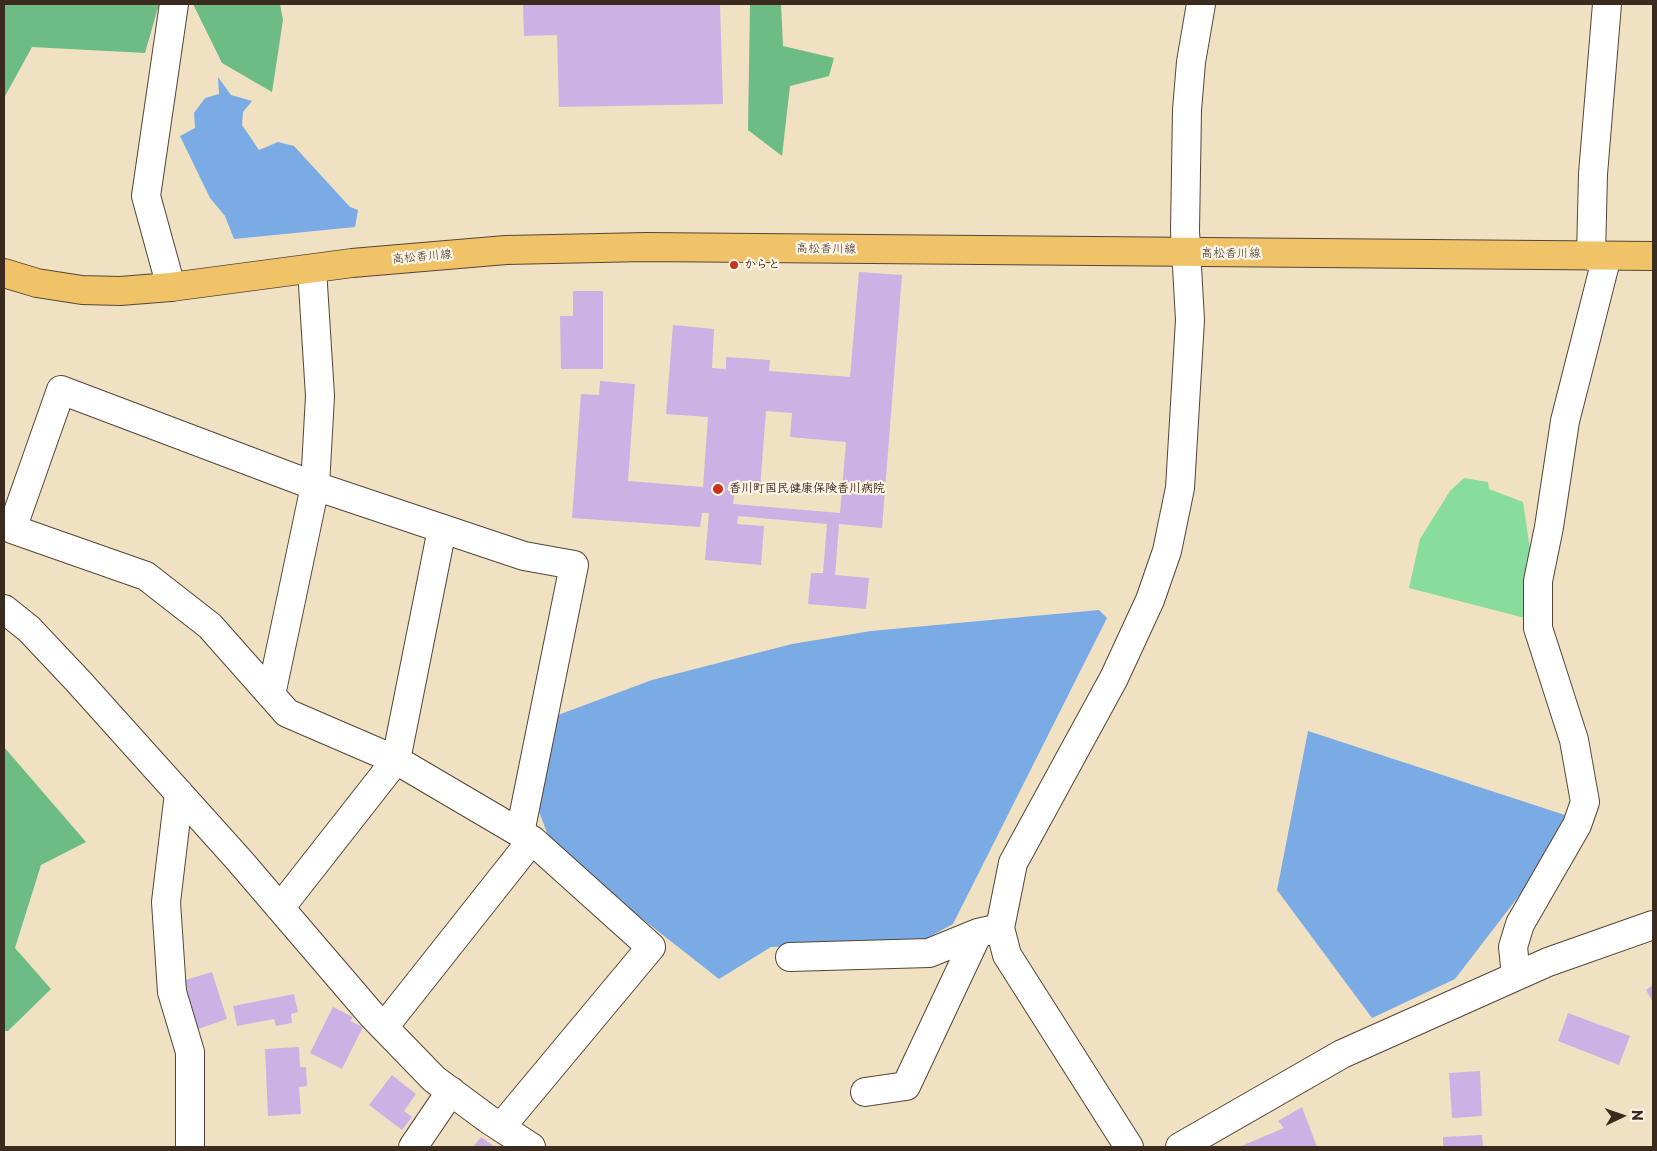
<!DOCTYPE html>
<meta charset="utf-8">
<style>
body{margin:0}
#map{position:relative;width:1657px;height:1151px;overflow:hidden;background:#f0e1c2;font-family:"Playpen Sans",sans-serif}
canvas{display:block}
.frame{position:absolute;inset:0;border:5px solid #3b2a1e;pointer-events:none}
.north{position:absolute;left:1597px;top:1091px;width:50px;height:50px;-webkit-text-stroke:4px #fcf5e5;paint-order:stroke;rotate:87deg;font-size:14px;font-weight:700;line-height:20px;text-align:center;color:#3b2a1e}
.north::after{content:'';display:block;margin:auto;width:18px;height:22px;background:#3b2a1e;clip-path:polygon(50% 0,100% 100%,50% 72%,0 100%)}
</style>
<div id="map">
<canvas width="1657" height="1151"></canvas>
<div class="frame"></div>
<div class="north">N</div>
</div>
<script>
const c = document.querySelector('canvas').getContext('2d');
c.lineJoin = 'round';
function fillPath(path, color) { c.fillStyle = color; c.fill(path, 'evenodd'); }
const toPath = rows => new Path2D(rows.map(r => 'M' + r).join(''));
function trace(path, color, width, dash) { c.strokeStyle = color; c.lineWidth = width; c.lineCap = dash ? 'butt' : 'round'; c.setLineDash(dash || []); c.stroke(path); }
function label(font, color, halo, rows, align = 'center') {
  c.font = font + ' "Playpen Sans","Klee One",sans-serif'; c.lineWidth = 4.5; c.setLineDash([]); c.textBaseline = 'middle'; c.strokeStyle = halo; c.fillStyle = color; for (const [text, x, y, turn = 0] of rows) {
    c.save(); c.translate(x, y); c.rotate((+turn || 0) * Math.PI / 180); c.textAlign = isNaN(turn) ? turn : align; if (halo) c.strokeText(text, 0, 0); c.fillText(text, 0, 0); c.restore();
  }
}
const green = toPath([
 [1464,478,1488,482,1489,489,1523,502,1531,556,1529,619,1409,588,1420,539,1450,491]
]);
const forest = toPath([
 [4,4,159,4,145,53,32,47,4,98],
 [193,4,280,4,283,20,272,92,222,63],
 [750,4,781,4,783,46,834,58,829,76,790,86,782,156,748,130],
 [4,747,86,842,41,865,15,948,51,989,8,1031,4,1031]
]);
const water = toPath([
 [218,77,231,95,252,101,243,112,242,125,259,150,278,142,294,146,350,207,358,210,355,227,234,239,225,216,210,198,180,136,195,128,194,113,205,98,219,94],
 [1099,610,1107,618,953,924,916,944,771,947,719,979,553,849,537,806,558,715,652,680,792,644,871,631],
 [1308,731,1571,817,1538,871,1455,979,1372,1018,1277,890]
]);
const building = toPath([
 [523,4,720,4,723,104,559,107,557,35,524,36],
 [859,272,902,275,882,528,839,524,835,575,869,578,866,609,808,604,811,573,823,573,827,524,738,516,737,524,764,526,761,565,705,560,709,513,702,513,700,527,572,518,581,394,599,395,600,381,635,384,628,481,703,487,708,417,666,414,673,325,714,329,712,368,726,369,726,357,770,360,769,371,850,377],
 [766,411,792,413,790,437,846,442,840,513,733,504,735,488,760,489],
 [573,291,603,291,603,369,561,369,560,316,573,316],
 [212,972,227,1019,198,1029,182,981],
 [1653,985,1653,1002,1646,990],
 [294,994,298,1012,291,1014,292,1023,276,1026,274,1019,237,1026,233,1006],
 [333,1007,353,1017,350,1021,363,1027,342,1069,310,1053],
 [1568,1013,1630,1036,1619,1065,1558,1041],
 [299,1047,300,1067,306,1067,307,1086,299,1087,301,1114,268,1116,265,1049],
 [1480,1071,1482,1116,1452,1118,1449,1073],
 [392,1075,416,1094,404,1111,412,1117,402,1130,369,1105],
 [1302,1107,1317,1147,1239,1147,1284,1128,1278,1121],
 [1482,1135,1483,1147,1443,1147,1443,1137],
 [481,1137,495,1147,473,1147]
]);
const minor = toPath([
 [1591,256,1593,174,1607,4],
 [171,287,146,196,174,4],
 [4,522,12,529,146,576,210,626,287,713,396,760,532,840,651,947,501,1127],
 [12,529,61,390,315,486,524,556,574,565,520,833],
 [4,609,29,629,79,682,239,860,371,1014,434,1079,488,1119,531,1147],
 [271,695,315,486,320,396,312,269],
 [179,793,166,902,172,992,190,1052,190,1147],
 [280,908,396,760,442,529],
 [790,957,929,953,978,933,1000,928],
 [1516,976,1513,947,1520,924,1577,825,1585,802,1574,740,1538,628,1538,581,1549,527,1565,421,1607,256],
 [384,1027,532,840],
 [865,1092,906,1086,978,933],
 [413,1147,451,1091],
 [1129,1147,1007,955,1000,928,1013,863,1114,678,1150,600,1167,551,1180,488,1190,320,1185,231,1187,110,1191,62,1201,4],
 [1180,1147,1342,1054,1548,962,1653,925]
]);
const major = toPath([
 [4,273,37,283,82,290,120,291,171,287,352,263,506,250,646,247,1653,256]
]);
const markers = [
 [734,265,5,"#c8321e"],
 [718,489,6,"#c8321e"]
];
const streetNames = [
 ["高松香川線",826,249,1],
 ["高松香川線",1231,254],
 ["高松香川線",422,257,-5]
];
const poiNames = [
 ["からと",744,265],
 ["香川町国民健康保険香川病院",729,489]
];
fillPath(green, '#87dc9e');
fillPath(forest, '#6dbc85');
fillPath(water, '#7aabe5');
fillPath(building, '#ccb1e4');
trace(minor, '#564537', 30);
trace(major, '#564537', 30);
trace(minor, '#fff', 28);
trace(major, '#f0c369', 28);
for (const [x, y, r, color] of markers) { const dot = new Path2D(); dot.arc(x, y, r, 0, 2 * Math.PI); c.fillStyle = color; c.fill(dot); trace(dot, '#fcf5e5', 2); }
label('12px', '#3b2a1e', '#fcf5e5', streetNames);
label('bold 12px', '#3b2a1e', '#fcf5e5', poiNames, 'left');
</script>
